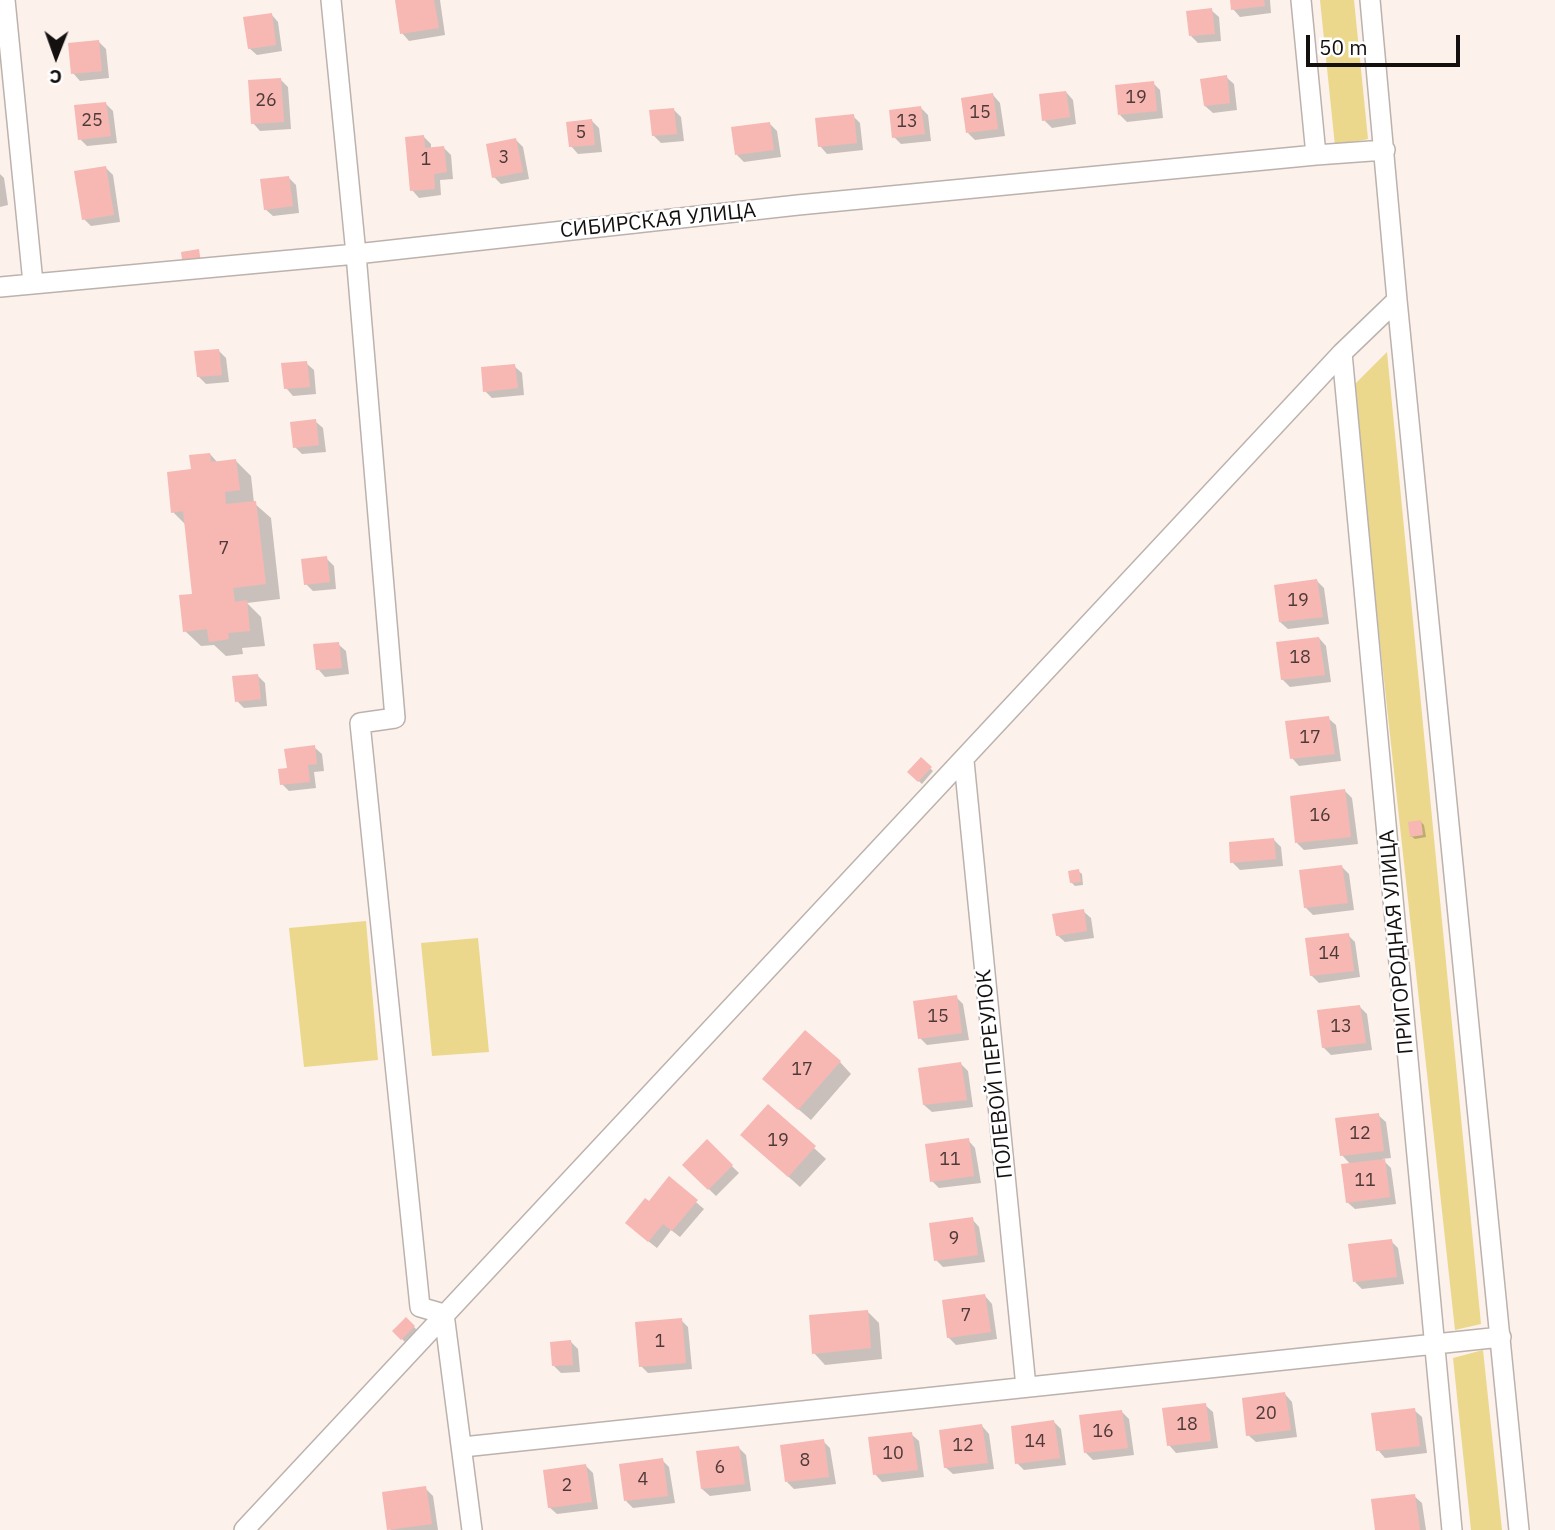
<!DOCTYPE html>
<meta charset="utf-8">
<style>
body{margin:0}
#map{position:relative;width:1555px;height:1530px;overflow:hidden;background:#fcf1eb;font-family:"IBM Plex Sans",sans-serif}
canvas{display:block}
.north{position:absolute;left:21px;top:21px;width:70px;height:70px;-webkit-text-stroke:5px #fff;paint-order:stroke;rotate:181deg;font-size:19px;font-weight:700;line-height:28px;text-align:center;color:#14100f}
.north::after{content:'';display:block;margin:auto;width:24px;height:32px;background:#14100f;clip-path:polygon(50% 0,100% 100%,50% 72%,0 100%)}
.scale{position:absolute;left:1306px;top:35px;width:154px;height:32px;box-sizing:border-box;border:4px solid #14100f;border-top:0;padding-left:9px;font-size:21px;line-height:24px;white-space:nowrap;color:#14100f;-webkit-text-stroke:5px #fff;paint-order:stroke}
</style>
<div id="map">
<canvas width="1555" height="1530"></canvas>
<div class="north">С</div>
<div class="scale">50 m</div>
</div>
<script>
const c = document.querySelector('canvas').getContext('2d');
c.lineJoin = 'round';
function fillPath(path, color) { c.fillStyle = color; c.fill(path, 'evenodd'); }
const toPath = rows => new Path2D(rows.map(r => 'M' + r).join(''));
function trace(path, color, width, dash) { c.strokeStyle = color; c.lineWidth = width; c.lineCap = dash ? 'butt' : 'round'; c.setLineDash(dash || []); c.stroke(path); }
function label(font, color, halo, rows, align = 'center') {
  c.font = font + ' "IBM Plex Sans",sans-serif'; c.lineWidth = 5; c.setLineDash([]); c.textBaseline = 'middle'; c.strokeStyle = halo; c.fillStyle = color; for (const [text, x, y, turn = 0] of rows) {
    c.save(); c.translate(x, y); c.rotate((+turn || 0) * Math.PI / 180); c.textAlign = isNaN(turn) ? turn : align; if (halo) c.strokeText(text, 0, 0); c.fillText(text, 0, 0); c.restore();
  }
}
const green = toPath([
 [1320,0,1354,0,1368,139,1335,146],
 [1387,352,1481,1324,1455,1330,1352,387],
 [366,921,378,1060,304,1067,289,928],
 [478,938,489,1052,432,1056,421,943],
 [1483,1350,1502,1530,1471,1530,1453,1358]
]);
const shadow = toPath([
 [397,0,440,0,445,35,409,41,402,33],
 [1232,0,1270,0,1271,13,1240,17,1233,9],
 [1211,10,1219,17,1221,41,1198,43,1191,36],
 [271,14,278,22,282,51,257,55,249,48],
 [99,42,106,49,109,78,80,81,73,73],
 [1226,77,1234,84,1237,110,1213,113,1205,106],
 [281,80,288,87,291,129,260,131,253,123],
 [1153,83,1160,90,1163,118,1127,122,1120,115],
 [1066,92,1073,100,1076,124,1052,128,1044,120],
 [993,95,1000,103,1005,136,975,140,968,133],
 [105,103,113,111,117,143,87,146,80,139],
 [921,108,928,115,931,141,901,144,894,137],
 [674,110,681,117,684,141,661,143,653,135],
 [853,116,860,123,863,150,827,154,820,146],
 [592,121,599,128,602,152,578,154,571,146],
 [770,124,777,131,781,157,744,162,737,155],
 [424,137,431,144,431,149,444,148,451,155,453,179,440,180,441,195,419,198,412,190],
 [516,140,523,147,529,179,501,184,494,177],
 [106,168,113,175,120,222,91,226,84,219],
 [0,174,4,178,8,205,0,207],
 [289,178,296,185,299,213,273,216,265,209],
 [219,351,226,358,229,382,206,384,198,376],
 [306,363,314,370,316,394,293,396,286,388],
 [514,366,522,373,524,395,492,398,485,391],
 [315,421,323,428,326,452,302,454,295,447],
 [210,454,218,463,236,461,251,476,254,503,271,518,280,599,247,603,261,617,265,646,242,648,243,654,226,656,214,645,201,646,185,631,194,595,186,525,173,512,193,471],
 [326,558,334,566,336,589,313,591,306,584],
 [1317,581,1324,588,1329,624,1288,629,1280,622],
 [1319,638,1326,646,1331,682,1290,687,1282,679],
 [338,644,346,651,349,674,325,677,318,669],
 [257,675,265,683,267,706,244,708,237,701],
 [1328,718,1336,725,1341,761,1299,766,1292,758],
 [314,747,322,754,324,771,314,772,316,788,289,791,282,784,288,770],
 [921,760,933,771,922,784,909,772],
 [1345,791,1352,798,1358,844,1304,850,1297,843],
 [1421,822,1424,825,1426,837,1415,839,1411,836],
 [1274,840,1281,847,1283,866,1240,870,1232,862],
 [1342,867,1349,874,1354,910,1313,915,1305,907],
 [1078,871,1082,874,1083,885,1075,886,1071,882],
 [1083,911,1091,918,1094,938,1065,942,1057,935],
 [1348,935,1355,942,1360,977,1319,983,1311,975],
 [956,997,963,1004,969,1040,927,1045,920,1038],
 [1360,1007,1367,1014,1372,1050,1331,1055,1323,1047],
 [840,1062,851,1074,811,1120,776,1090],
 [961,1064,968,1071,973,1107,932,1112,924,1105],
 [1378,1115,1386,1122,1391,1158,1382,1159,1391,1168,1396,1204,1355,1209,1347,1202,1351,1165,1342,1155],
 [968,1140,975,1148,981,1183,939,1188,932,1181],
 [707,1142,739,1173,716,1196,684,1165],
 [754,1146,814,1148,826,1159,800,1187],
 [669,1179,704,1209,680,1237,671,1230,657,1248,634,1230],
 [972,1219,979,1227,985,1262,943,1267,936,1260],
 [1391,1241,1398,1248,1404,1284,1362,1289,1355,1282],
 [985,1296,992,1304,997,1339,956,1345,948,1337],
 [867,1311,879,1323,882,1359,825,1365,814,1353],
 [406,1319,417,1330,405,1342,394,1331],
 [681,1320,688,1327,692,1369,648,1373,641,1366],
 [571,1342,578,1349,580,1372,561,1373,554,1366],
 [1285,1394,1292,1402,1297,1437,1256,1442,1248,1435],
 [1205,1405,1213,1412,1218,1448,1176,1453,1169,1445],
 [1414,1410,1422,1417,1427,1453,1385,1458,1378,1450],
 [1122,1412,1129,1419,1134,1455,1093,1460,1085,1452],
 [1054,1422,1061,1429,1066,1465,1024,1470,1017,1463],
 [982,1426,989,1434,994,1469,953,1474,945,1467],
 [911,1434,919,1441,924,1477,882,1482,875,1474],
 [823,1441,830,1448,836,1484,794,1489,787,1482],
 [739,1448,746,1455,751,1491,710,1496,702,1489],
 [662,1460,669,1467,675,1503,633,1508,626,1501],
 [586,1466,593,1473,598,1509,557,1514,549,1507],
 [425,1488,433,1496,438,1530,390,1530],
 [1414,1496,1422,1503,1426,1530,1377,1530]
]);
const building = toPath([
 [395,0,434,0,439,28,400,34],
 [1230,0,1264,0,1265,6,1231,10],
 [1212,8,1215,34,1189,36,1186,11],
 [272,13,276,45,248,49,243,17],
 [99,40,102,71,71,74,68,43],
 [1227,75,1230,103,1204,106,1200,79],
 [281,78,284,122,251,124,248,80],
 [1154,81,1157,111,1118,115,1115,85],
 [1066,91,1070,117,1042,121,1039,94],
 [993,93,998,129,966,133,961,98],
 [106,102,111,136,78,140,74,105],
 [921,106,925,134,892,138,889,110],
 [674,108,677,134,652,136,649,110],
 [854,114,857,143,818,147,815,118],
 [592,119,595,145,569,147,566,122],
 [770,122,774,150,735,155,731,127],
 [424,135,425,148,444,146,447,172,434,174,435,189,410,191,405,137],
 [516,138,523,172,492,178,486,144],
 [106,166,114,215,82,220,74,171],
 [289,176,293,206,264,210,260,179],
 [199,249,201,263,183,266,181,252],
 [219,349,222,375,197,377,194,351],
 [307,361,310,387,284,389,281,363],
 [515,364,518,388,483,392,481,367],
 [316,419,319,445,293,448,290,422],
 [210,453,211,462,236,459,240,490,225,492,226,504,256,501,266,584,233,588,235,602,247,600,250,631,228,633,229,639,209,642,207,629,183,632,179,595,192,594,183,511,171,513,167,472,191,469,189,455],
 [327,556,330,582,304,585,301,559],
 [1317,579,1323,617,1279,622,1274,585],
 [1319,637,1325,675,1281,680,1276,642],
 [339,642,342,668,316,670,313,644],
 [258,674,261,699,235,702,232,676],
 [1329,716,1335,754,1290,759,1285,721],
 [315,745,317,764,308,765,310,782,280,785,278,769,287,768,284,749],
 [921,757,932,767,918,782,907,772],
 [1345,789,1351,837,1295,843,1290,796],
 [1421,820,1423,835,1410,837,1408,822],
 [1274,838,1276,859,1230,863,1229,842],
 [1342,865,1348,903,1304,908,1299,870],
 [1079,869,1081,882,1070,883,1068,871],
 [1084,909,1087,931,1056,936,1052,914],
 [1349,933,1354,971,1310,976,1305,938],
 [957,995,962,1033,918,1039,913,1001],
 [1360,1005,1366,1043,1322,1048,1317,1010],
 [805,1030,841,1061,798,1110,762,1079],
 [961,1062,967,1100,923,1105,918,1068],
 [768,1104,816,1146,788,1177,740,1135],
 [1379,1113,1384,1151,1340,1156,1335,1118],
 [969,1138,974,1176,930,1182,925,1144],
 [707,1139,733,1165,708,1190,682,1165],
 [1385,1159,1390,1197,1346,1203,1341,1164],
 [669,1176,698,1200,672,1231,663,1224,648,1242,625,1223,645,1198,649,1201],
 [973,1217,978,1255,934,1261,929,1223],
 [1392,1239,1397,1277,1353,1282,1348,1244],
 [985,1294,991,1332,947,1338,942,1300],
 [868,1310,871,1348,812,1354,809,1315],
 [406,1317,415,1326,401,1340,392,1331],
 [682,1318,686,1363,639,1367,635,1322],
 [571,1340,573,1365,552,1366,550,1342],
 [1285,1392,1291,1430,1246,1436,1242,1398],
 [1206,1403,1211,1441,1167,1446,1162,1408],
 [1415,1408,1420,1446,1376,1451,1371,1413],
 [1122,1410,1128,1448,1084,1453,1079,1415],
 [1054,1420,1060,1458,1015,1464,1011,1426],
 [982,1424,988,1463,944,1468,939,1430],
 [912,1432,918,1470,873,1475,868,1437],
 [824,1439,829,1477,785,1482,780,1445],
 [739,1446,745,1484,701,1489,696,1451],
 [663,1458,668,1496,624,1501,619,1464],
 [586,1464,592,1502,548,1508,543,1470],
 [426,1486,432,1524,387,1530,382,1492],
 [1415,1494,1420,1530,1375,1530,1371,1499]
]);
const street = toPath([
 [5,0,33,283],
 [331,0,356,254,395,718,360,723,420,1307,444,1314,472,1530],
 [1301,0,1316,155],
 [1370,0,1397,300,1519,1530],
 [0,287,356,254,798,205,1316,155,1385,150],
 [1342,353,1452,1530],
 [964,761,1026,1387],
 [463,1447,1501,1337],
 [244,1530,1342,353,1397,300]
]);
const numberNames = [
 ["19",1136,98],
 ["26",266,101],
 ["15",980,113],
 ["25",92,121],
 ["13",907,122],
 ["5",581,133],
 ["3",504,158],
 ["1",426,160],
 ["7",224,549],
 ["19",1298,601],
 ["18",1300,658],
 ["17",1310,738],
 ["16",1320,816],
 ["14",1329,954],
 ["15",938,1017],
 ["13",1341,1027],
 ["17",802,1070],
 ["12",1360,1134],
 ["19",778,1141],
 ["11",950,1160],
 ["11",1365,1181],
 ["9",954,1239],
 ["7",966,1316],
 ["1",660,1342],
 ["20",1266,1414],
 ["18",1187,1425],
 ["16",1103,1432],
 ["14",1035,1442],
 ["12",963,1446],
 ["10",893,1454],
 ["8",805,1461],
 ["6",720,1468],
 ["4",643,1480],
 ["2",567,1486]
];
const streetNames = [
 ["СИБИРСКАЯ УЛИЦА",658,221,-6],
 ["ПРИГОРОДНАЯ УЛИЦА",1397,942,-95],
 ["ПОЛЕВОЙ ПЕРЕУЛОК",995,1074,-96]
];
fillPath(green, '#ebd88c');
fillPath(shadow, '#0003');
fillPath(building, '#f7b7b3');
trace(street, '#bcb2ad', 22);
trace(street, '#fff', 19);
label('18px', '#4d3a38', null, numberNames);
label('21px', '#14100f', '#fff', streetNames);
</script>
